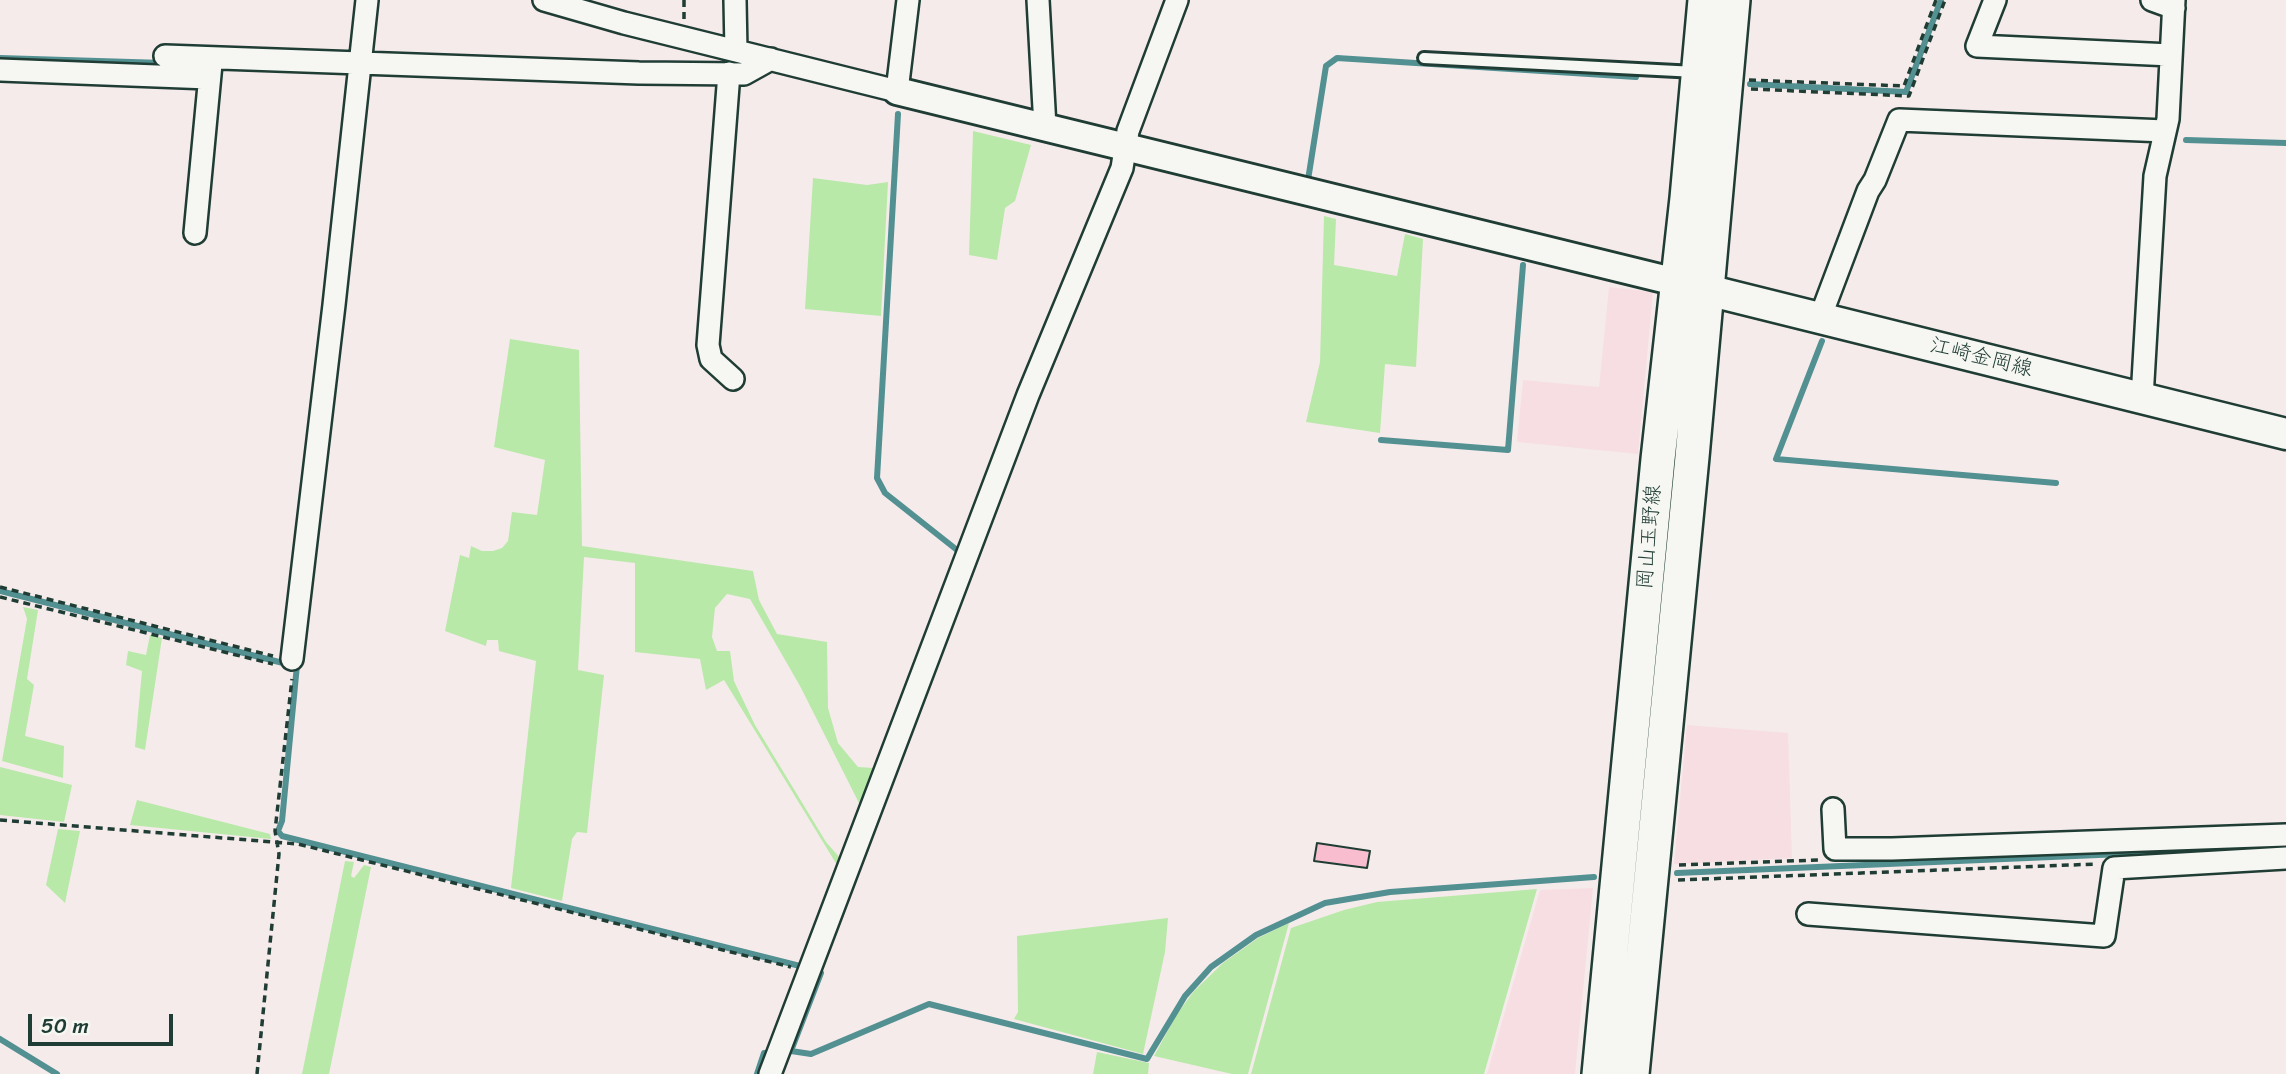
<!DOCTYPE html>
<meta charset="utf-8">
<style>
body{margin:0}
#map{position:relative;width:2286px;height:1074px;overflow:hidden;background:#f6ebeb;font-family:Sriracha,sans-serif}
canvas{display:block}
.scale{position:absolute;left:28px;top:1014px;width:145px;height:32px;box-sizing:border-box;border:4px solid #1f3d34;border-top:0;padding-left:9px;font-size:21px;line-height:24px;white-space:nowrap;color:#1f3d34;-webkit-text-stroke:5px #f6f6f2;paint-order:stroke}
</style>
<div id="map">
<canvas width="2286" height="1074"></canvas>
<div class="scale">50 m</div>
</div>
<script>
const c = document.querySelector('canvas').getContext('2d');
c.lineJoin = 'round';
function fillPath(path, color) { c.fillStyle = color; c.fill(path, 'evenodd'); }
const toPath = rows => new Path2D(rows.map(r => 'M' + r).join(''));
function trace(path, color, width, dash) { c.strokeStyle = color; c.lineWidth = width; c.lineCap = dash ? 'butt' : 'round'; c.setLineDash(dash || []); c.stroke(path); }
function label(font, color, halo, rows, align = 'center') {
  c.font = font + ' Sriracha,"Klee One",sans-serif'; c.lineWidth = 6; c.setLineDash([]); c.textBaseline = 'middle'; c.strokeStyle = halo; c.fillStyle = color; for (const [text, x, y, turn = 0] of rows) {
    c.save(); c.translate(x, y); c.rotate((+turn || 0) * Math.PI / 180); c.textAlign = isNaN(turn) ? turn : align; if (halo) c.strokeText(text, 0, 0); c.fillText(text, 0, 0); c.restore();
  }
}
const built = toPath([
 [1609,287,1653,292,1638,454,1517,442,1523,380,1599,387],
 [1687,725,1788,733,1792,858,1674,864],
 [1593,888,1575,1074,1487,1074,1540,890]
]);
const green = toPath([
 [973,131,1031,145,1015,201,1005,208,997,260,969,255],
 [813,178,867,185,888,182,881,316,805,309],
 [1324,216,1336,219,1334,265,1397,276,1405,234,1423,239,1416,367,1385,364,1380,433,1306,422,1320,362],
 [510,339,579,350,582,546,753,571,759,600,777,634,827,642,828,708,838,743,858,767,874,768,860,805,800,686,750,599,727,594,715,608,712,637,717,651,730,651,734,681,755,725,826,842,840,858,837,865,724,680,706,690,700,659,635,652,635,563,584,557,578,670,604,675,587,833,577,832,572,839,562,901,511,888,536,661,499,651,498,640,487,640,486,646,445,631,460,555,469,558,471,546,482,551,493,551,502,548,508,541,512,512,537,515,545,460,494,447],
 [23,607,38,610,27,679,34,685,25,736,64,746,63,778,2,761,27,619],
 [150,635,162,638,145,750,135,747,142,671,126,665,128,651,146,655],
 [0,767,72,785,64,822,0,815],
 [137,800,270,834,271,839,130,825],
 [58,829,80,831,65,903,46,885],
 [345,861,354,862,351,876,354,878,364,865,371,867,329,1074,302,1074],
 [1537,889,1484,1074,1251,1074,1291,928,1344,910,1377,902],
 [1168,918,1165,952,1143,1054,1014,1019,1018,1012,1017,936],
 [1289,923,1248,1074,1232,1074,1154,1056,1177,1014,1194,991,1223,963,1258,938],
 [1097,1052,1149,1063,1148,1074,1093,1074]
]);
const stream = toPath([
 [0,58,164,63],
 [1750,84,1906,92,1941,0],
 [898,114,877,478,885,493,957,550],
 [2186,140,2286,143],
 [1308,180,1326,66,1337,58,1636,77],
 [1822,341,1776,459,2056,483],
 [1381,440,1508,450,1523,265],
 [0,591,283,663],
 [294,665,297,665,282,821,278,831,282,836,800,966],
 [1677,873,2286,847],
 [0,1039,57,1074],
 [791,1051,821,973,818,972],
 [757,1074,764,1053,791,1051,811,1054,929,1004,1147,1059,1185,996,1211,967,1256,935,1325,903,1390,892,1594,877]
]);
const building = toPath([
 [1317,843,1370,851,1367,868,1314,861,1317,843]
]);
const path = toPath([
 [684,0,684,19],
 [1749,80,1904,86,1936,0],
 [1751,89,1909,96,1945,0],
 [0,587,273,656],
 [0,597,273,664],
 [0,820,298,844,791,967],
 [1679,865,1818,860],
 [1678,880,2097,864],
 [257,1074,279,854,275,831,292,679]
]);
const service = toPath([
 [1424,58,1696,72]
]);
const minor = toPath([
 [544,0,624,23,897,91,908,0],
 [735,0,736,51],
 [1038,0,1045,127],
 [1995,0,1977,46,2171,55],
 [2152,0,2174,8],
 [165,56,639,73,744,74,771,59],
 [0,70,209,78],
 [729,73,708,345,711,359,733,379],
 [195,233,211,64],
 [1820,318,1868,191,1875,180,1899,120,2165,131],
 [2142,398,2155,176,2168,119,2174,0],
 [292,659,334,305,367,0],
 [1833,809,1835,849,1892,849,2286,835],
 [1808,914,2104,936,2114,868,2286,858],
 [770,1074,1028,395,1122,168,1128,131,1177,0]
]);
const tertiary = toPath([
 [897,91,1676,282]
]);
const secondary = toPath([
 [1683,284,2286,434]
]);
const primary = toPath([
 [1599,1074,1658,459,1687,198,1705,0],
 [1632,1074,1692,457,1733,0]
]);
const streetNames = [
 ["江崎金岡線",1981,358,14],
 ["岡山玉野線",1650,537,-85]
];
fillPath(built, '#f7dee3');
fillPath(green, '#b8e9a9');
trace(stream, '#539092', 6);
fillPath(building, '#f8becf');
trace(building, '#1f3d34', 2);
trace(service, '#1f3d34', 16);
trace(minor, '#1f3d34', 26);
trace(tertiary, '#1f3d34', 32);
trace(secondary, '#1f3d34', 35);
trace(primary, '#1f3d34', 38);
trace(path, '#1f3d34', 3.5, [7, 5]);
trace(service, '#f6f6f2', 10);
trace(minor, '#f6f6f2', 21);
trace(tertiary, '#f6f6f2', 26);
trace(secondary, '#f6f6f2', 30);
trace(primary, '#f6f6f2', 33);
label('21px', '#1f3d34', '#f6f6f2', streetNames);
</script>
